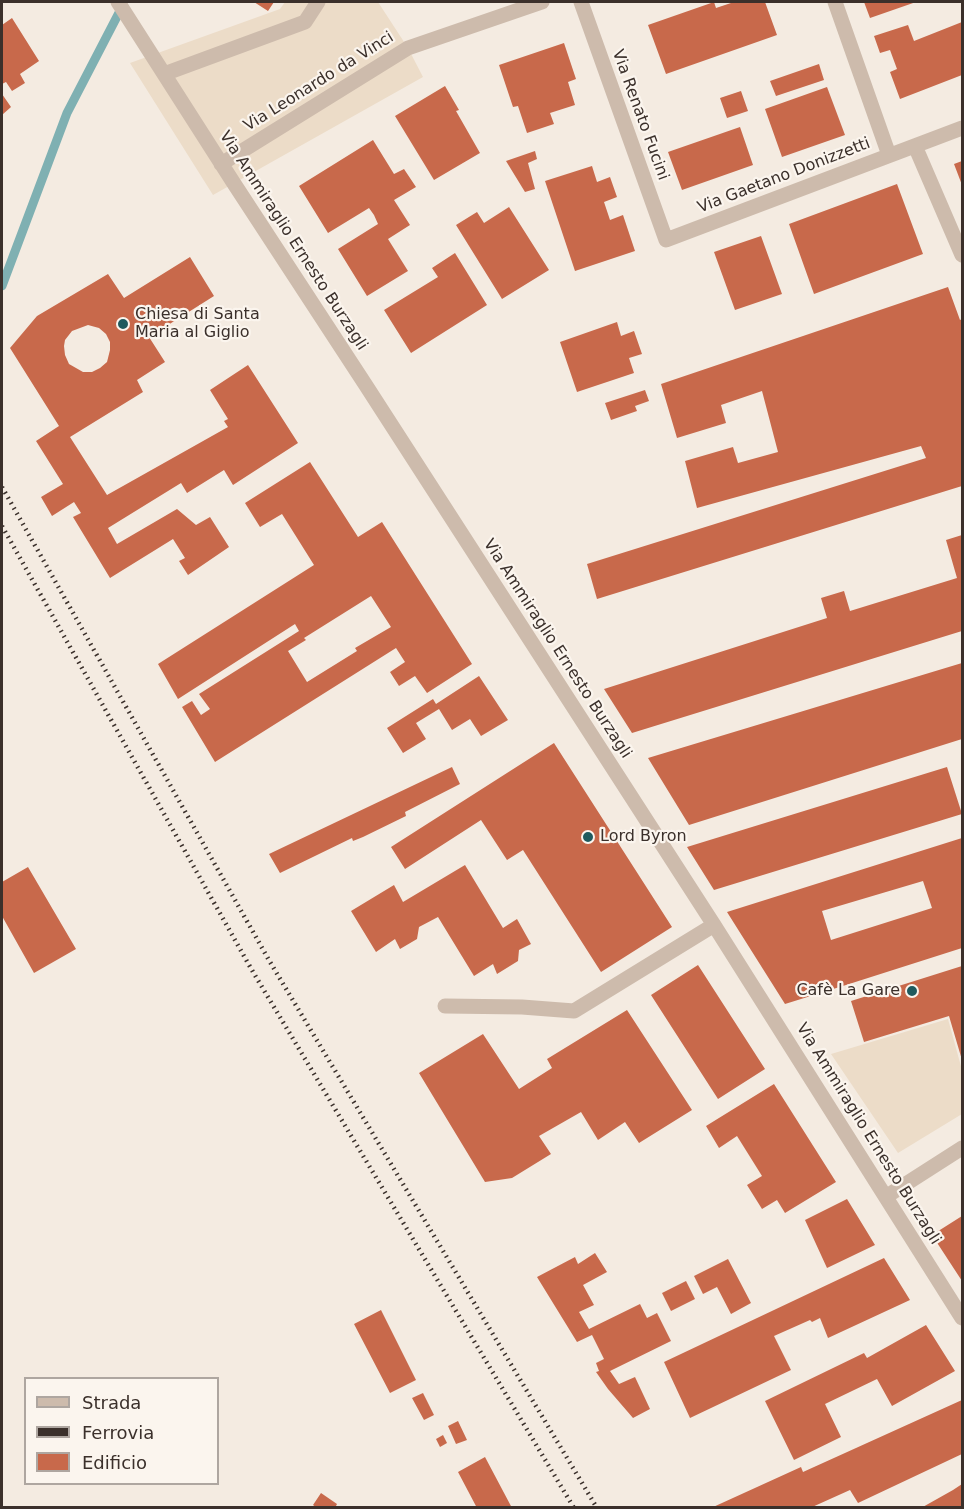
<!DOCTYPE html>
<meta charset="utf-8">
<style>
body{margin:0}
#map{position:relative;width:964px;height:1509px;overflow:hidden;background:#f4ebe1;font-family:"DejaVu Sans",sans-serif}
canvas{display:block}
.frame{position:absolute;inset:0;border:3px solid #3b302b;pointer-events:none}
.legend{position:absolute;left:24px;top:1377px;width:195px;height:108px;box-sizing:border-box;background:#fbf5ee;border:2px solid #aea6a0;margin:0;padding:8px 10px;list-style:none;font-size:18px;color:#3b302b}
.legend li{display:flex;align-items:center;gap:12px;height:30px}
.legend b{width:30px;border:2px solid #aea6a0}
</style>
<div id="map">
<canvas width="964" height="1509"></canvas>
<div class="frame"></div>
<ul class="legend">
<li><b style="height:8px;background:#cdbbac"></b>Strada</li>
<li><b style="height:8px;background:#3b302b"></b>Ferrovia</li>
<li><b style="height:16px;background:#c8694b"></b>Edificio</li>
</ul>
</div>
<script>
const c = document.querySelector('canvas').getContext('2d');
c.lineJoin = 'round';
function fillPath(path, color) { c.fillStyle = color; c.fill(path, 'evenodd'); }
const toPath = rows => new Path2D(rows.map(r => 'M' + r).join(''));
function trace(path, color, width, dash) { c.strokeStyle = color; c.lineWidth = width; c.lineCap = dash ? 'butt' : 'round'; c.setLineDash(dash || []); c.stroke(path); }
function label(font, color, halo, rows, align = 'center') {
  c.font = font + ' "DejaVu Sans",sans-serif'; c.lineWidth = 4.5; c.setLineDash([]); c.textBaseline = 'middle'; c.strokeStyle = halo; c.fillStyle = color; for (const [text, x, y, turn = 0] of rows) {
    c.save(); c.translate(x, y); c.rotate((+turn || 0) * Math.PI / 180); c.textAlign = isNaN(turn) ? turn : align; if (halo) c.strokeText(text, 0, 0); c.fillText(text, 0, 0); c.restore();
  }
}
const plaza = toPath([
 [285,2,378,2,408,48,423,77,213,195,130,63,280,9],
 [948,1019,962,1070,962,1114,898,1153,831,1054]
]);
const stream = toPath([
 [2,286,67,113,123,5]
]);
const building = toPath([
 [254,2,274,2,268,11],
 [714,2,716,8,734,2,765,2,777,35,666,74,648,25],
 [864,2,916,2,870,18],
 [12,18,39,61,20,74,25,83,12,91,6,82,2,84,2,25],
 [962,22,962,75,900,99,890,72,897,69,890,50,880,53,874,36,908,25,914,41],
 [564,43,576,79,568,82,575,105,550,113,554,124,527,133,518,106,513,107,499,65],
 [819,64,824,80,776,96,770,81],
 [445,86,459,110,456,111,480,153,434,180,395,116],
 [827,87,845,135,782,157,765,109],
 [741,91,748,111,727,118,720,98],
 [2,94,11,107,2,115],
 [740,127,753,165,682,190,668,152],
 [373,140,394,174,404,169,416,187,394,200,410,225,388,239,408,271,367,296,338,249,378,224,374,215,369,208,328,233,299,186],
 [535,151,537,159,528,163,535,189,525,192,506,161],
 [962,161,962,185,954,164],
 [592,166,597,182,610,177,617,197,604,202,610,220,623,215,635,251,575,271,545,181],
 [897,184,923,254,814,294,789,224],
 [509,207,549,270,502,299,456,225,477,212,484,223],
 [761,236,782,294,735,310,714,252],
 [455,253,487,305,411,353,384,310,438,277,432,268],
 [190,257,214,296,149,337,165,362,137,380,143,392,70,437,107,495,228,427,224,421,228,419,210,390,248,365,298,443,233,485,224,470,187,493,181,483,108,528,117,544,177,509,196,525,210,517,229,547,188,575,179,561,185,558,173,539,110,578,73,517,81,513,74,502,52,516,41,497,63,484,36,441,59,426,10,348,37,316,108,274,124,298],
 [88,325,99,328,106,334,110,342,110,350,107,362,100,368,92,372,83,372,69,364,65,355,64,346,65,340,72,331],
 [948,287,960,320,962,319,962,486,597,599,587,564,926,458,921,446,697,508,685,461,733,447,738,463,778,452,762,391,721,405,726,423,677,438,661,384],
 [617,322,621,336,634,331,642,354,629,358,634,373,577,392,560,342],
 [645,390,649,401,635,406,637,411,611,420,605,403],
 [310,462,358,537,382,522,472,664,427,693,415,676,399,686,390,672,405,662,396,648,215,762,182,707,192,701,201,715,210,709,199,694,299,631,295,624,178,699,158,664,314,565,282,514,260,527,245,503],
 [371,596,391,627,355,648,357,651,307,682,288,651,306,640,304,638],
 [962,535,962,631,632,733,604,689,827,618,821,598,844,591,850,611,957,578,946,540],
 [962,663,962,739,689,825,648,758],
 [479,676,508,720,481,736,470,719,452,730,439,709,416,723,426,739,403,753,387,728,433,699,436,704],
 [554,743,672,927,601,972,523,850,507,860,481,820,405,869,391,847],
 [452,767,460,784,405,812,406,816,363,837,353,841,352,838,280,873,269,854],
 [947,767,962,814,714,890,687,847],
 [962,838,962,948,846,985,785,1004,727,912],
 [923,881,932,908,831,940,822,911],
 [465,865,503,928,517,919,531,944,519,950,518,961,497,974,493,964,474,976,438,917,419,927,417,939,400,949,395,939,376,952,351,911,394,885,403,902],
 [28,867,76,949,34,973,2,916,2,882],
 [698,965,765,1069,718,1099,651,995],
 [962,966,962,1060,949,1016,864,1042,851,1001],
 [627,1010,692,1110,639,1143,625,1122,598,1140,581,1112,539,1136,551,1154,512,1178,485,1182,419,1073,483,1034,519,1089,552,1068,547,1059],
 [774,1084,836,1182,785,1213,777,1200,762,1209,747,1185,762,1176,737,1136,719,1148,706,1126],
 [847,1199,875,1245,827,1268,805,1220],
 [962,1216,962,1281,932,1235],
 [595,1253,607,1272,583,1285,594,1305,579,1312,589,1329,640,1304,647,1318,657,1313,671,1341,610,1371,619,1384,635,1377,650,1409,633,1418,608,1389,596,1372,599,1371,596,1363,604,1359,592,1335,577,1342,537,1277,575,1257,578,1264],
 [884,1258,910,1300,828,1338,820,1318,812,1322,810,1320,774,1336,791,1370,690,1418,664,1362],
 [728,1259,751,1303,731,1314,717,1287,703,1294,694,1276],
 [686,1281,695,1299,671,1311,662,1293],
 [381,1310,416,1380,390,1393,354,1324],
 [926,1325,955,1371,892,1406,877,1379,825,1404,841,1437,794,1460,765,1401,864,1353,867,1358],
 [423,1393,434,1415,424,1420,412,1398],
 [962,1400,962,1454,858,1503,850,1490,810,1508,711,1508,801,1467,803,1472],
 [458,1421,467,1440,456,1444,448,1426],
 [443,1435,447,1443,440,1447,436,1439],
 [485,1457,512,1508,477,1508,458,1472],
 [962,1484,962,1508,921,1508,953,1490],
 [321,1493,337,1504,335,1508,317,1508,313,1505]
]);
const street = toPath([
 [118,2,233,182,365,384,714,925,962,1318],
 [581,2,666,240,962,128],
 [835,2,889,155],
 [164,74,305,22,318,2],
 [915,146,962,255],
 [221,164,408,48,542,2],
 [445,1006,522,1007,574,1011,714,925],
 [887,1196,962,1148]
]);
const rail = toPath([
 [2,487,270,962,597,1508],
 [2,526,253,972,574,1508]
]);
const markers = [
 [123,324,6,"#1f5a5e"],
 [588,837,6,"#1f5a5e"],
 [912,991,6,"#1f5a5e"]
];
const streetNames = [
 ["Via Leonardo da Vinci",319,82,-32],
 ["Via Renato Fucini",640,115,70],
 ["Via Gaetano Donizzetti",784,176,-21],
 ["Via Ammiraglio Ernesto Burzagli",293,241,57],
 ["Via Ammiraglio Ernesto Burzagli",557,649,57],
 ["Via Ammiraglio Ernesto Burzagli",868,1134,58]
];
const poiNames = [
 ["Chiesa di Santa",135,315],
 ["Maria al Giglio",135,333],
 ["Lord Byron",600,837],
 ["Cafè La Gare",900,991,"right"]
];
fillPath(plaza, '#ecdcc8');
trace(stream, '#7fb0b2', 9);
fillPath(building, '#c8694b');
trace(street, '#cdbbac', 15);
trace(rail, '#3b302b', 4.5, [1.5, 4.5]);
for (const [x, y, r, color] of markers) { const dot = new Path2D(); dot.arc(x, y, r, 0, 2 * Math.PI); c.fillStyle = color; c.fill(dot); trace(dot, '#fbf5ee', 2); }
label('16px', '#3b302b', '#fbf5ee', streetNames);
label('16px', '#3b302b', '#fbf5ee', poiNames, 'left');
</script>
